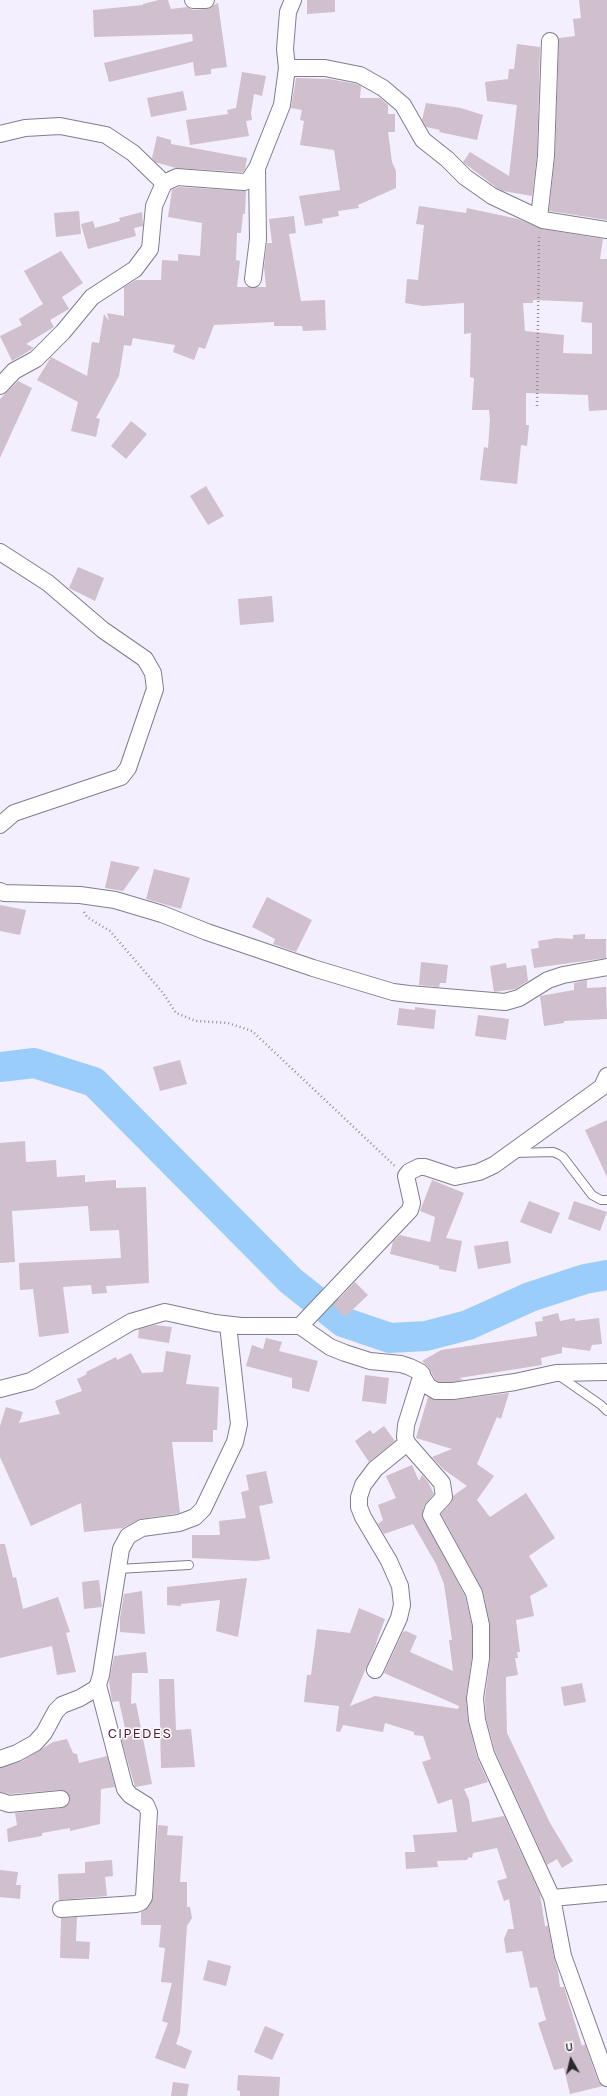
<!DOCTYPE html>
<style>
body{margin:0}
#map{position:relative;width:607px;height:2096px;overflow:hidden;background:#f3effe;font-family:Karla,sans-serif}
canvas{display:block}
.north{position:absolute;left:551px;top:2040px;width:40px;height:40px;-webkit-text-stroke:3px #fff;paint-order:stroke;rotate:352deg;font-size:11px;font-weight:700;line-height:16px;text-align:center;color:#2a282f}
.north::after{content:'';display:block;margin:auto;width:14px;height:18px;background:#2a282f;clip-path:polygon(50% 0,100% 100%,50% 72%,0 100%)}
</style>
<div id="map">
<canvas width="607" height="2096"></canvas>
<div class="north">U</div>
</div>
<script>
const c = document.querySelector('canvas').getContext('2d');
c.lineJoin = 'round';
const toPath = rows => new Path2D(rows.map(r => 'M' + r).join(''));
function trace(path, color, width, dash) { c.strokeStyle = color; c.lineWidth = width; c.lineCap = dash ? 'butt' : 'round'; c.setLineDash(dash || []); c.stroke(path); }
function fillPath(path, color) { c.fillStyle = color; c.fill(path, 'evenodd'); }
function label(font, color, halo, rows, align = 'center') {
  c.font = font + ' Karla,sans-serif'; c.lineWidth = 3; c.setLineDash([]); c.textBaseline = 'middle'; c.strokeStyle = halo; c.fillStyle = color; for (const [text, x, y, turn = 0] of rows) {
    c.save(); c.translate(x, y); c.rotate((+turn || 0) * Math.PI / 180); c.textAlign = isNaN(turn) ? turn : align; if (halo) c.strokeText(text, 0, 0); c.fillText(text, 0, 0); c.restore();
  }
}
const river = toPath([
 [0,1067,34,1063,94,1082,291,1281,343,1322,390,1338,426,1336,468,1325,530,1297,585,1279,607,1275]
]);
const building = toPath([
 [159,0,168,0,171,9,187,7,193,10,206,9,218,3,227,67,211,69,211,74,195,76,193,62,109,82,104,63,193,41,192,34,94,37,93,10,143,5,143,4],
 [307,0,335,0,335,12,307,14],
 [579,0,607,0,607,220,549,211,555,156,559,38,575,36,573,19,581,18],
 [517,44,540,47,537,155,532,196,503,191,497,188,463,162,470,152,509,176,517,105,487,101,485,82,508,79,509,69,514,69],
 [242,72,266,76,262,96,254,94,251,113,252,120,246,121,249,136,190,145,186,120,228,114,227,110,236,108],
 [296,78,329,79,357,84,361,86,360,98,380,98,388,105,388,114,395,114,395,132,388,132,392,162,396,171,396,188,358,205,359,208,338,211,339,216,322,219,323,223,305,226,299,196,340,190,334,150,300,145,304,121,300,120,302,110,291,108],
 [183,91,187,110,151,117,147,98],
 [426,103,461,108,483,115,477,140,439,132,440,130,426,127,422,120],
 [157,136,171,140,171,144,247,158,245,169,243,172,176,168,155,162,152,158],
 [179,187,246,191,245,214,243,214,241,233,237,233,236,260,240,261,237,287,266,287,264,267,267,243,272,243,269,219,294,216,296,233,289,234,301,301,325,300,326,330,303,331,302,326,274,326,274,322,214,325,205,349,199,347,194,360,173,352,175,345,133,338,131,346,124,345,119,376,96,418,100,419,96,437,71,431,78,402,37,380,51,357,87,376,92,342,99,343,104,314,109,321,107,313,124,316,124,287,136,280,161,280,162,260,178,261,178,254,200,256,202,223,168,217,172,190],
 [419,206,466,213,467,208,518,219,542,229,603,239,600,259,607,259,607,410,589,411,588,395,526,393,526,425,529,425,527,446,521,445,517,484,480,480,484,447,488,448,490,419,489,410,472,410,474,378,470,377,471,333,464,334,464,303,423,306,405,303,407,279,418,280,424,225,416,224],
 [533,300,583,302,581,322,592,323,592,354,563,353,564,335,525,331,523,303,533,303],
 [79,211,81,234,56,237,54,213],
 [142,212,143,226,134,228,136,236,88,249,81,224,93,221,95,228,120,221,119,218],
 [61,251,83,283,62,297,69,309,50,320,54,327,26,344,34,348,12,361,0,336,22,325,19,319,43,304,24,271],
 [18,381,32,388,0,458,0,399],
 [131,421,147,434,126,459,111,446],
 [206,486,224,516,208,525,190,496],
 [78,567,104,578,95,601,69,588],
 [272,596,274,622,240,625,238,599],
 [111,861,140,867,123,891,105,888],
 [154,869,190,878,181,909,146,899],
 [267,897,312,920,296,952,273,944,275,939,252,927],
 [0,905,26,910,20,935,0,931],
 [585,934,585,939,606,939,606,958,534,968,531,949,539,948,538,941,557,938,573,939,573,935],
 [421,962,448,965,446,983,440,983,439,987,419,985],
 [506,963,507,968,526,965,528,981,515,989,494,992,490,966],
 [587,980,587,988,606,987,607,1019,564,1021,564,1023,544,1026,540,996,574,990,574,983],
 [415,1007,436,1010,434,1029,397,1025,399,1008,415,1010],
 [478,1015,509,1019,506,1040,475,1036],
 [180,1060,187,1084,160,1091,153,1067],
 [607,1120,607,1177,585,1130],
 [25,1141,26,1162,56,1160,57,1177,85,1175,85,1182,116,1180,116,1188,146,1187,149,1283,106,1286,107,1293,92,1294,91,1285,63,1287,69,1333,39,1337,33,1289,20,1290,19,1263,121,1258,119,1230,90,1231,88,1206,12,1211,15,1262,0,1263,0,1143],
 [432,1180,464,1193,446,1238,462,1241,456,1272,439,1269,439,1266,390,1254,393,1241,400,1235,430,1242,435,1217,420,1211],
 [529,1201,560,1213,551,1234,520,1222],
 [574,1201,607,1212,600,1231,568,1219],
 [508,1241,511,1263,478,1269,474,1246],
 [355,1282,368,1295,345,1317,333,1305],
 [558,1313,560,1321,575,1318,575,1321,599,1318,602,1344,592,1345,590,1351,562,1347,562,1353,541,1358,542,1365,459,1378,464,1380,452,1382,439,1382,435,1379,429,1368,422,1361,441,1350,537,1336,535,1322,543,1321,542,1317],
 [155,1325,172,1327,169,1343,138,1338,139,1329],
 [266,1338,282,1342,279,1351,318,1361,309,1392,292,1388,292,1378,246,1366,252,1345,263,1349],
 [166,1351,191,1355,186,1384,219,1387,217,1430,213,1430,213,1442,172,1442,180,1513,140,1519,123,1528,84,1532,81,1503,31,1526,0,1457,0,1426,6,1407,23,1412,19,1423,60,1414,55,1401,82,1391,77,1379,87,1374,86,1372,116,1357,117,1360,131,1353,142,1373,163,1372],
 [365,1375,389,1378,386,1404,362,1401],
 [509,1393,501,1419,497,1417,477,1464,494,1476,477,1500,490,1517,526,1493,555,1538,529,1556,548,1586,530,1596,534,1616,516,1620,520,1652,517,1652,518,1658,515,1658,518,1675,506,1677,506,1688,507,1733,550,1823,573,1861,562,1868,557,1859,547,1865,495,1751,486,1718,485,1698,490,1659,490,1625,483,1591,441,1514,451,1503,453,1496,467,1486,443,1469,432,1457,452,1449,416,1438,428,1397,436,1400,453,1400],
 [384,1426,395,1441,369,1462,355,1441,370,1430,373,1434],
 [412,1465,419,1481,422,1475,428,1482,434,1494,424,1506,422,1516,465,1596,472,1626,472,1657,466,1697,468,1721,477,1757,488,1782,464,1789,469,1800,472,1822,504,1816,540,1894,545,1926,548,1926,554,1958,558,1971,560,1987,564,1987,582,2046,585,2044,598,2081,603,2086,570,2094,564,2068,554,2070,538,2023,546,2020,537,1987,530,1988,522,1951,506,1953,504,1939,508,1929,514,1929,509,1899,504,1901,497,1881,507,1878,497,1848,473,1853,472,1858,469,1857,467,1860,437,1861,438,1867,406,1869,405,1852,415,1852,413,1835,457,1832,452,1799,438,1804,422,1762,431,1759,423,1736,414,1735,414,1732,385,1723,383,1732,343,1725,340,1732,336,1731,339,1706,304,1702,307,1675,311,1675,317,1629,350,1633,359,1608,385,1619,376,1643,377,1642,350,1706,375,1696,458,1709,459,1706,384,1673,403,1632,406,1631,417,1636,410,1652,453,1671,449,1640,452,1640,444,1584,436,1564,413,1524,384,1534,378,1524,383,1520,378,1505,396,1498,386,1476],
 [266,1471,273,1503,259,1506,270,1559,256,1561,192,1558,192,1535,220,1535,219,1521,246,1518,241,1492,249,1490,246,1475],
 [0,1544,5,1544,13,1578,16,1577,23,1609,58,1597,70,1632,66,1633,76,1672,57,1675,52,1646,0,1658],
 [247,1578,238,1637,216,1631,220,1600,181,1604,181,1606,167,1605,167,1587],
 [99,1580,102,1607,84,1609,82,1582],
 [142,1591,145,1634,120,1632,120,1618,124,1594],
 [146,1652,148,1673,132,1673,131,1704,136,1703,152,1784,135,1787,122,1741,122,1737,127,1737,119,1701,112,1702,109,1682,114,1656],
 [159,1679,174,1679,176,1730,191,1729,195,1767,161,1768],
 [582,1683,586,1702,564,1706,561,1687],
 [67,1739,73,1753,77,1754,79,1763,107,1756,115,1787,101,1789,100,1824,70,1831,70,1828,42,1833,42,1836,8,1842,7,1829,17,1825,15,1813,62,1808,69,1803,70,1798,65,1791,60,1790,10,1794,0,1792,0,1768,22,1761,53,1742],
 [158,1825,168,1826,167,1835,183,1836,180,1882,187,1882,187,1907,190,1907,192,1918,187,1926,180,2032,176,2044,192,2051,185,2069,155,2058,168,2023,162,2021,172,1983,161,1982,165,1948,159,1947,161,1925,141,1925,141,1912,149,1907,153,1898],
 [112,1860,113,1876,105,1877,107,1896,59,1900,58,1874,85,1873,85,1862],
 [0,1870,18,1872,16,1885,21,1885,20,1899,0,1897],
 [77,1917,76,1941,90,1942,89,1959,60,1958,61,1918],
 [208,1960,231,1966,226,1986,203,1980],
 [265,2026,284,2034,272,2060,254,2052],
 [238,2075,280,2077,279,2096,240,2096,240,2091,237,2090],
 [173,2082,189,2084,187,2096,171,2096]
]);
const path = toPath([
 [537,406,539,235],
 [84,912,87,917,110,931,163,993,176,1013,196,1021,228,1023,252,1031,395,1166]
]);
const service = toPath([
 [515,1153,553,1152,558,1154,563,1157,592,1195,601,1200,607,1200],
 [558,1375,601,1405,607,1411],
 [118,1569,189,1565]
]);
const minor = toPath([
 [193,0,206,0],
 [287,68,325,68,360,75,383,88,403,105,423,140,447,159,465,177,492,196,543,220,607,230],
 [0,134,25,128,60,126,106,135,133,153,164,183],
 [539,218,546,156,550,41],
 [253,279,258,239,257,168],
 [0,386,14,371,36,359,63,332,92,297,135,269,150,249,154,206,164,183,177,177,244,182,249,180,257,168,282,105,287,68,285,49,288,12,293,0],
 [0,552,48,583,103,630,145,659,153,673,155,689,128,768,121,777,14,813,0,825],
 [0,891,4,893,80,895,115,900,162,914,207,932,313,968,393,992,409,994,505,1002,519,998,548,980,563,975,607,967],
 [300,1326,330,1347,345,1353,370,1361,401,1364,410,1367,420,1372,428,1386,436,1391,453,1391,515,1382,556,1373,607,1372],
 [422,1374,406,1425,405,1437,407,1443,442,1483,444,1497,433,1509,431,1515,474,1593,481,1625,481,1658,475,1698,477,1720,486,1754,552,1898,563,1956,607,2078],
 [0,1389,31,1381,131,1322,165,1312,215,1323,241,1326,300,1326,410,1210,412,1203,406,1176,409,1172,419,1167,425,1167,455,1177,479,1172,494,1165,602,1087,607,1076],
 [375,1670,399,1618,402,1605,400,1586,389,1561,363,1517,359,1507,359,1497,363,1485,375,1469,407,1443],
 [0,1759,17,1753,35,1743,44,1733,56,1711,62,1705,80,1698,95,1689,98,1685,101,1675,121,1549,128,1536,142,1528,179,1523,195,1517,203,1509,235,1442,239,1424,228,1325],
 [0,1801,9,1804,61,1799],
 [552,1898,607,1893],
 [61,1909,136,1904,141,1902,144,1897,149,1812,146,1805,130,1795,125,1789,98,1685]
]);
const quarterNames = [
 ["CIPEDES",140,1734]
];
trace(river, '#9bcdfa', 30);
fillPath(building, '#d0bfcc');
trace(service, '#827d8e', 10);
trace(minor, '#827d8e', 18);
trace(path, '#928f9a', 2.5, [1, 3]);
trace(service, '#fff', 8);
trace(minor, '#fff', 16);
c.letterSpacing = '1px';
label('15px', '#591a3b', '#fff', quarterNames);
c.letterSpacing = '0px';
</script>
